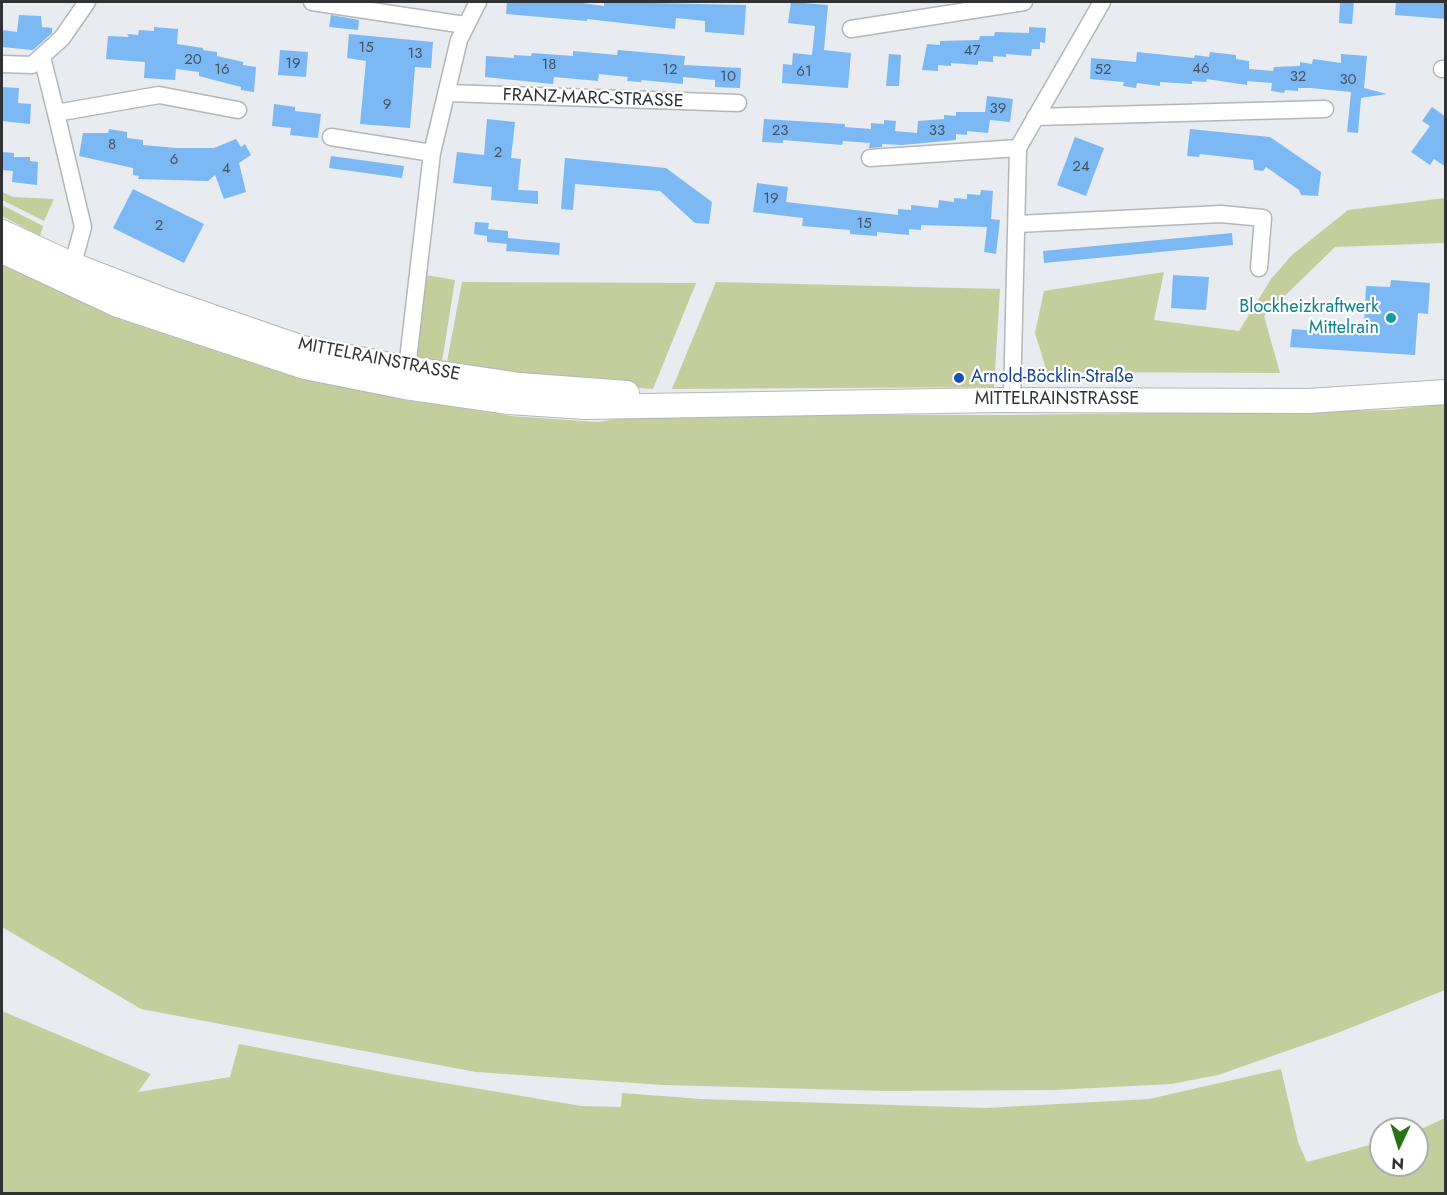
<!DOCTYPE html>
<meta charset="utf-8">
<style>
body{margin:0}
#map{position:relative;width:1447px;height:1195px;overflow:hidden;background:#e8ebef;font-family:Jost,sans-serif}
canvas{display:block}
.frame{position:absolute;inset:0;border:3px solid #313234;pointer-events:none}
.north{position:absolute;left:1369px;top:1117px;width:60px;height:60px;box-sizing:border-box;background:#fff;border:2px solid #adadae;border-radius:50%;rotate:184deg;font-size:16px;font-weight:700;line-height:24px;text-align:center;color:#313234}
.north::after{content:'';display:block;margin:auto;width:21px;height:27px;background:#297316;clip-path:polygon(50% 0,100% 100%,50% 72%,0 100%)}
</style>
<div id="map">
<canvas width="1447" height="1195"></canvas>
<div class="frame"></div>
<div class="north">N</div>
</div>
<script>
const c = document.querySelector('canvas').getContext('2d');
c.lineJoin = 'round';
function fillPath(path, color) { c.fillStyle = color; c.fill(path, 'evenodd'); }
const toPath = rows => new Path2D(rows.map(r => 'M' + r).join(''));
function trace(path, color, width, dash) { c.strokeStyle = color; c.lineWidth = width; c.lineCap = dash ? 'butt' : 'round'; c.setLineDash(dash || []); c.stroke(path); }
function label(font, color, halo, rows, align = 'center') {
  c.font = font + ' Jost,sans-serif'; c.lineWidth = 4.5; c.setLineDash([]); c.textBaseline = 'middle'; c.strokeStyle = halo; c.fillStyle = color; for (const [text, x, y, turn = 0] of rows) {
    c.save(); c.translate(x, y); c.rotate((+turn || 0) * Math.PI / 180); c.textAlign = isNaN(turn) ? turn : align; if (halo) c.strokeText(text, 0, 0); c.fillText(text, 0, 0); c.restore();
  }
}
const green = toPath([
 [2,192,13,197,54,199,44,221,2,200],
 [1445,198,1445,300,1444,243,1335,247,1264,316,1280,373,1047,372,1035,333,1044,291,1164,272,1154,320,1239,331,1271,279,1292,255,1348,210],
 [2,205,43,226,40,236,2,216],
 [2,264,173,334,510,416,598,422,640,415,1012,415,1393,410,1445,403,1445,990,1335,1034,1218,1075,1171,1084,1054,1090,886,1091,663,1085,476,1072,141,1009,2,927],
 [426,275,455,280,441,368,412,362],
 [462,282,696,283,653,389,506,378,446,367],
 [716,282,1000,289,994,387,672,389],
 [2,1011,151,1074,138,1092,230,1077,239,1044,397,1075,581,1106,621,1107,622,1093,701,1099,986,1108,1149,1099,1281,1069,1298,1142,1307,1162,1381,1142,1381,1165,1417,1165,1417,1131,1445,1118,1445,1193,2,1193]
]);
const building = toPath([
 [507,2,575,2,604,6,604,2,746,5,744,35,705,32,705,21,676,18,675,29,587,19,587,21,506,14],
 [791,2,828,5,824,50,851,53,848,88,782,83,783,64,792,65,793,53,812,55,815,26,788,23],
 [1340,2,1354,2,1352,24,1339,23],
 [1396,2,1446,2,1446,19,1395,15],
 [19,15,41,16,42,27,52,28,52,33,33,50,2,47,2,30,17,32],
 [331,15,359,20,358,30,329,27],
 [154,27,178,29,177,44,203,48,203,50,217,52,217,56,243,62,243,65,256,67,254,92,241,90,241,87,199,76,199,72,176,69,175,80,144,78,145,62,106,59,108,36,129,37,127,34,138,35,139,30,154,31],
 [1029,27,1046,28,1045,43,1040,42,1040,49,1032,49,1031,56,1006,54,1006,57,993,56,993,62,978,61,978,65,951,63,951,66,938,65,938,71,922,70,927,44,940,45,940,41,979,40,980,36,994,36,995,32,1029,33],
 [349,34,433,42,431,68,415,67,410,128,360,124,366,61,347,58],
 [280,50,308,52,306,77,278,75],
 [618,50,685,56,684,65,741,68,740,88,715,87,715,80,683,77,683,84,642,80,641,82,627,81,628,77,599,74,598,81,554,77,553,84,485,77,486,56,514,58,514,55,531,56,532,53,573,56,573,51,617,55],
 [1137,52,1194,58,1195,55,1209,57,1210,52,1236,55,1236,59,1249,61,1249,69,1273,71,1274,67,1300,66,1300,62,1312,64,1313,59,1341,63,1341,54,1367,56,1364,88,1387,94,1361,98,1358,133,1347,132,1351,92,1311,88,1298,88,1298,91,1285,90,1284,93,1271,91,1272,83,1247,81,1247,85,1207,79,1206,82,1192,81,1192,84,1160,82,1160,86,1137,83,1136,88,1123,86,1124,82,1090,79,1091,58,1136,62],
 [889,54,901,55,899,86,886,86],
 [2,87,19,88,18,103,31,104,30,124,2,121],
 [987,96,1013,99,1010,122,990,120,988,133,967,131,967,135,956,134,956,140,902,145,882,144,882,147,869,148,870,143,843,141,842,145,783,140,783,143,762,142,764,119,845,124,845,127,871,129,871,123,884,124,884,120,896,121,895,131,917,133,918,121,944,119,944,115,956,116,956,112,985,112],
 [274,104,295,107,295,111,321,114,318,138,290,135,291,128,272,126],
 [1432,107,1446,117,1446,167,1434,159,1430,165,1411,152,1430,126,1422,121],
 [487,119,515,122,511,158,521,159,518,190,538,191,538,204,491,200,492,187,453,183,457,152,484,155],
 [109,129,127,132,127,138,143,140,143,145,176,148,214,148,236,139,241,147,245,144,251,155,239,163,246,192,224,199,215,175,208,181,138,179,139,176,133,175,133,168,79,156,83,133,108,133],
 [1190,129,1270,137,1321,172,1318,196,1301,195,1299,190,1266,167,1263,171,1254,170,1253,160,1200,154,1199,157,1187,156],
 [1075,137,1104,148,1086,196,1057,185],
 [2,152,14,153,14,157,30,157,30,161,38,162,37,185,12,182,13,171,2,170],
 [331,156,404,166,402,178,329,168],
 [565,158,666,168,712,202,709,224,695,223,660,191,575,184,573,210,561,209],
 [757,183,788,187,786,202,898,215,898,209,911,210,911,205,938,208,939,200,954,202,954,198,967,199,967,194,980,195,981,190,993,191,991,219,1000,220,996,254,984,252,987,227,921,225,921,230,909,229,909,235,877,232,877,236,850,234,850,230,802,226,803,218,753,212],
 [133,189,204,224,184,263,113,228],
 [475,222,489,223,488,229,508,231,508,238,560,243,559,255,506,251,507,244,487,242,487,236,474,234],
 [1232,233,1233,245,1044,263,1043,251],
 [1173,275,1209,277,1206,310,1171,308],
 [1391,280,1430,283,1428,314,1418,313,1415,355,1290,347,1292,329,1318,331,1318,321,1364,324,1366,286,1390,287]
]);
const street = toPath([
 [312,2,465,25],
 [851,29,1024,2],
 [42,57,56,113],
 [2,64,32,65,62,38,87,2],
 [1442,69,1446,69],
 [448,93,738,103],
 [1035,117,1325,109],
 [331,137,432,153],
 [870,158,1018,148],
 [1017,224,1221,214,1263,218,1259,268],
 [70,275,83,227,56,113,159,95,238,110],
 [406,377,432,153,459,40,478,2],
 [1012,400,1018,148,1102,2]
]);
const secondary = toPath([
 [2,232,73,265,161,299,303,348,406,368,520,385,627,393],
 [2,251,118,305,305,367,405,387,509,402,585,407,998,400,1308,401,1446,392]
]);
const markers = [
 [1391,318,6,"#0f9aa8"],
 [959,378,6,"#1a4fb4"]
];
const numberNames = [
 ["15",366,48],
 ["47",972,51],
 ["13",415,54],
 ["20",193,60],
 ["19",293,64],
 ["18",549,65],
 ["46",1201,69],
 ["16",222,70],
 ["12",670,70],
 ["52",1103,70],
 ["61",804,72],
 ["10",728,77],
 ["32",1298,77],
 ["30",1348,80],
 ["9",387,105],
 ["39",998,109],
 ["23",780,131],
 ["33",937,131],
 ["8",112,145],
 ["2",498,153],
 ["6",174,160],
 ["24",1081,167],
 ["4",226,169],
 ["19",771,199],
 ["15",864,224],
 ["2",159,226]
];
const streetNames = [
 ["FRANZ-MARC-STRASSE",593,99,2],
 ["MITTELRAINSTRASSE",379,360,11],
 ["MITTELRAINSTRASSE",1057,400]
];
const cultureNames = [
 ["Blockheizkraftwerk",1379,308],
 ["Mittelrain",1379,329]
];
const transitNames = [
 ["Arnold-Böcklin-Straße",971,378]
];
fillPath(green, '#c4cd9c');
fillPath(building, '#7cb8f4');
trace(street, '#b3b6ba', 19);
trace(secondary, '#b3b6ba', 26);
trace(street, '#fff', 16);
trace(secondary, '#fff', 24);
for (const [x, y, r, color] of markers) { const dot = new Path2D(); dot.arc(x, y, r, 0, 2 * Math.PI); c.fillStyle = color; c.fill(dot); trace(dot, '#fff', 2); }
label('15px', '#445464', null, numberNames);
label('18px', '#313234', '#fff', streetNames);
label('18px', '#0d838f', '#fff', cultureNames, 'right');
label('18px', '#164399', '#fff', transitNames, 'left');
</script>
